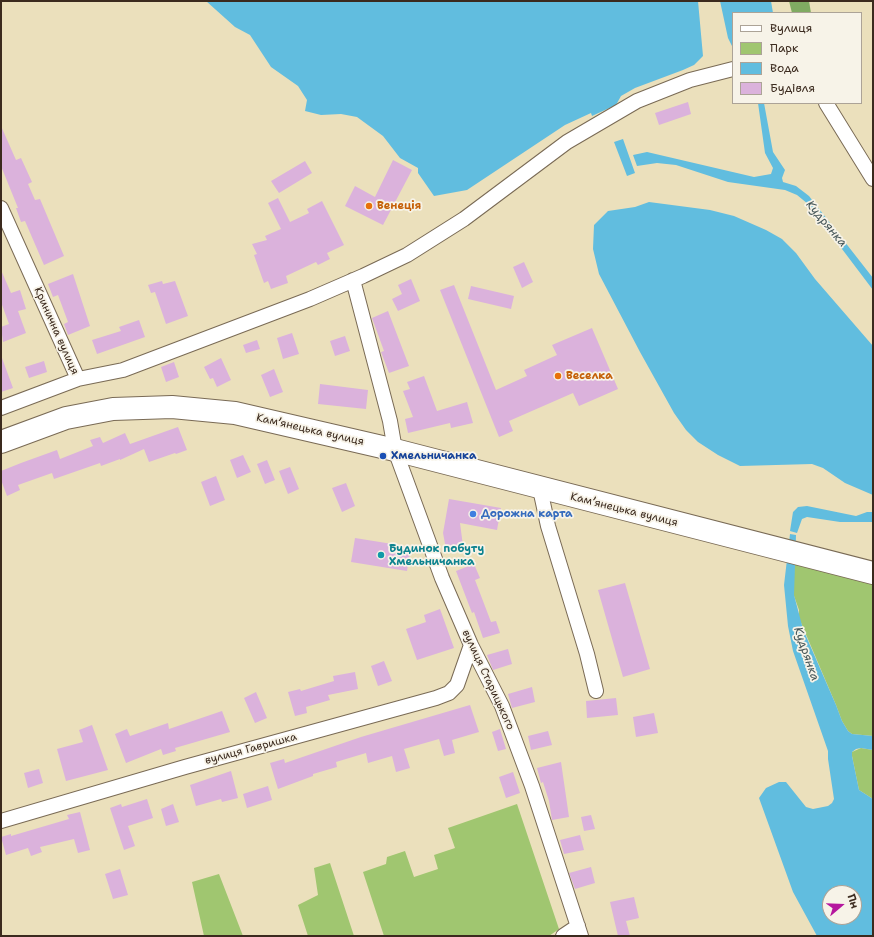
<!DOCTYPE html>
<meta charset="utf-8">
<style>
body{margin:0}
#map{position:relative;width:874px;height:937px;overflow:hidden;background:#ebe0bc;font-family:"Shantell Sans",sans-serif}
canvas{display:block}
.frame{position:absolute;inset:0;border:2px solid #3b2a1e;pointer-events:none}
.legend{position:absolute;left:732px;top:12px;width:130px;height:92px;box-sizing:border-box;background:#f7f3e8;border:1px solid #aca397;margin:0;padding:5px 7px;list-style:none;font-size:12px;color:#3b2a1e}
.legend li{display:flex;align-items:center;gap:8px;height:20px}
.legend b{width:20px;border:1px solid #aca397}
.north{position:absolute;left:822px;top:885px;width:40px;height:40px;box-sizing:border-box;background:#f7f3e8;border:1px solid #aca397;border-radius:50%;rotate:71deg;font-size:11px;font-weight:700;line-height:16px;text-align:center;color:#3b2a1e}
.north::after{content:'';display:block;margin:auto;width:14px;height:18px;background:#b5179e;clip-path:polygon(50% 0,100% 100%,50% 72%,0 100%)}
</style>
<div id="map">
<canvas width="874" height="937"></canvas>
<div class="frame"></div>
<ul class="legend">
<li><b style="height:5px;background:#fff"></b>Вулиця</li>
<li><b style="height:11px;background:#a0c670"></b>Парк</li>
<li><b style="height:11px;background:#61bddf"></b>Вода</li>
<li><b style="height:11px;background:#dbb2dc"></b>Будівля</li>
</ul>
<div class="north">Пн</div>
</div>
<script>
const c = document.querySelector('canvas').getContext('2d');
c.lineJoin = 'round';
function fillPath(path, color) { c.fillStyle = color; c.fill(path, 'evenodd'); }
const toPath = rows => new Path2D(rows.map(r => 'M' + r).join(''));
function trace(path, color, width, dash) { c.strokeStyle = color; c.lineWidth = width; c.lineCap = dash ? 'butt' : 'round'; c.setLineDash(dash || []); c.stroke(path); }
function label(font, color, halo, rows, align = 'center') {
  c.font = font + ' "Shantell Sans",sans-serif'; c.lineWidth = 3.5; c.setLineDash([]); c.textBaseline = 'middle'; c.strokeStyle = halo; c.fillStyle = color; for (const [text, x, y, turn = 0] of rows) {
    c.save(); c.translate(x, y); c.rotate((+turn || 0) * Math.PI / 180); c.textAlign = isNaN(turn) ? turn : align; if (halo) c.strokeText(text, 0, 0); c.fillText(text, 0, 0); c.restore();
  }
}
const green = toPath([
 [794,559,873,579,873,736,852,734,848,731,842,721,836,705,799,618,799,610,794,596],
 [861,748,873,750,873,799,859,790,852,756,852,752],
 [517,804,559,929,549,936,384,936,363,872,386,864,387,857,405,851,414,877,438,869,434,855,455,848,448,828],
 [330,863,354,936,308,936,298,905,318,895,314,868],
 [219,874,243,936,204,936,192,882]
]);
const forest = toPath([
 [789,1,809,1,811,13,792,13]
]);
const water = toPath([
 [206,1,698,1,703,56,694,65,683,70,635,88,621,96,616,105,592,116,591,113,565,125,467,190,434,196,418,173,418,168,400,158,383,136,357,117,341,114,321,115,305,111,307,100,298,86,271,67,250,35,235,27],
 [720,1,771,1,773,13,733,13,733,48,728,38],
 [758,103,764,103,773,152,785,170,782,178,783,182,796,186,809,196,873,278,873,290,808,204,797,195,785,190,728,182,676,165,657,163,637,166,633,155,647,152,754,177,771,174,773,168,765,153],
 [623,139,635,173,627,176,614,142],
 [649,202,710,210,734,216,766,230,782,239,796,253,815,279,873,346,873,495,845,483,823,468,812,464,740,466,718,455,698,442,686,430,674,413,640,352,599,274,593,249,594,225,608,211,635,207],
 [807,506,856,516,867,512,873,512,873,522,840,522,807,517,802,519,797,533,790,531,793,512,798,507],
 [790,534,796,535,794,595,803,629,836,705,842,721,848,731,852,734,873,736,873,750,861,748,856,749,852,752,852,756,859,790,873,799,873,936,817,936,793,892,759,798,766,788,779,782,786,782,806,807,813,809,828,806,832,803,834,799,828,759,828,751,793,651,788,626,784,585],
 [830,893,854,893,854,917,830,917]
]);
const building = toPath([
 [688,102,691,114,659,125,655,113],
 [1,126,16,160,21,158,32,182,28,184,35,200,40,199,64,256,44,265,25,221,21,222,16,208,18,208,1,166],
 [393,160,412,170,383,225,345,206,355,186,375,197],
 [305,161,312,173,279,193,271,181],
 [278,198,290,222,309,213,307,209,322,201,344,245,327,253,330,259,318,265,316,262,286,276,288,283,271,289,268,281,264,283,254,255,257,254,252,244,267,240,265,236,281,229,268,203],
 [524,262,533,282,522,288,513,267],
 [1,270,11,293,20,290,26,309,18,311,26,333,3,342,1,327,9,324,1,302],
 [73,274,90,326,68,335,64,324,68,322,58,295,53,297,48,284],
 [411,279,420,301,398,311,392,299,402,294,398,285],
 [162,281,163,284,175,281,188,316,166,324,155,292,151,293,148,285],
 [454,285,496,390,527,376,524,370,557,355,552,345,592,328,618,389,579,406,573,393,509,421,513,431,499,437,440,290],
 [471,286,514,296,511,309,468,299],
 [388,311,409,366,389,373,381,352,384,351,372,318],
 [139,320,145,337,97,354,92,340,121,331,119,327],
 [292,333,299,354,283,359,277,338],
 [345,336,350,351,335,356,330,341],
 [257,340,260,349,246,353,243,345],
 [2,358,13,388,1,392,1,359],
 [221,358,231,380,217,387,213,378,210,379,204,367],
 [44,361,47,372,29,378,25,367],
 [174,362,179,377,166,382,161,367],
 [274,369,283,392,270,397,261,375],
 [424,376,437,411,467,402,473,423,451,428,450,423,408,433,405,419,413,417,403,391,410,389,407,382],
 [320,384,368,390,366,409,318,404],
 [178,427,187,450,176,454,175,453,149,462,144,449,120,460,120,459,101,466,100,463,54,479,52,473,18,485,20,490,7,496,1,480,1,471,21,463,57,450,60,459,93,446,90,440,100,437,103,443,125,433,130,444],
 [243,455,251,472,237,478,230,460],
 [267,460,275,480,265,484,257,464],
 [290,467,299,489,288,494,279,471],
 [216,476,225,500,210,506,201,482],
 [346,483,355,506,342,512,332,488],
 [449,499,501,508,497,530,460,523,463,546,446,549,443,533],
 [355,538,411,547,407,571,351,562],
 [474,564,480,578,475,580,491,622,496,621,500,633,483,638,474,612,472,613,456,571],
 [625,583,650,669,623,677,598,590],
 [440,609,454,648,417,660,406,629,426,622,424,615],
 [508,649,512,664,493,670,487,655],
 [384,661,392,681,378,686,371,666],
 [355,672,358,689,328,695,330,700,306,707,307,713,295,716,288,692,300,689,301,691,334,681,333,676],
 [532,687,535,702,512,708,508,694],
 [256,692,267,718,255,723,244,698],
 [616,698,618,715,587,718,586,701],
 [470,705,479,732,452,740,455,753,444,756,439,739,404,749,410,768,396,772,392,756,368,763,366,753,336,762,337,767,313,774,313,776,278,789,270,763,284,759,285,763,361,737],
 [222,711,230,732,175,748,176,751,163,755,161,749,126,763,115,734,127,729,130,736,168,723,169,729],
 [654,713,658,733,636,737,633,717],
 [92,725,108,770,66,781,57,749,83,742,79,730],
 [500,729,506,749,498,751,492,732],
 [548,731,552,745,531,750,528,736],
 [561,762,569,817,552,820,549,801,543,782,541,783,537,768],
 [39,769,43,783,28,788,24,773],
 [231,771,238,798,222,802,221,799,196,806,190,785],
 [513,772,520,793,506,798,499,777],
 [268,786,272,800,247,808,243,794],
 [147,799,153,818,128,826,135,846,124,850,110,808,121,804,122,807],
 [173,804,179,822,166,826,161,809],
 [80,812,90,850,78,853,74,839,40,847,42,852,31,856,28,848,6,855,1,837,11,834,11,836,69,819,67,815],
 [591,815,595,829,584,831,581,817],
 [580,835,584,850,564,854,560,840],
 [591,867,595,883,575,889,569,873],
 [120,869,128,895,113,899,105,874],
 [634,897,639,918,626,921,630,936,618,936,610,902]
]);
const street = toPath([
 [826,103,873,179],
 [1,208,78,379,1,408],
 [353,280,390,421,395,450,442,578,471,645,502,706,532,786,581,936],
 [78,379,123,370,310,299,363,276,407,255,464,219,567,142,637,101,690,80,733,69],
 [540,489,548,526,587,654,596,691],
 [1,821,185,767,436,698,449,693,457,685,471,645],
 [563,936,578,926]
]);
const primary = toPath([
 [1,442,66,418,113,409,172,407,235,413,395,450,873,573]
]);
const markers = [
 [369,206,4,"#e8710a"],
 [558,376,4,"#e8710a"],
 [383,456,4,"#1a4fb4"],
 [473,514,4,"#3f7fe0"],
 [381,555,4,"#0f9aa8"]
];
const foodNames = [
 ["Венеція",377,206],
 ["Веселка",566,376]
];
const streetNames = [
 ["Кринична вулиця",56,331,66],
 ["Камʼянецька вулиця",310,430,13],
 ["Камʼянецька вулиця",624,510,14],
 ["вулиця Старицького",488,680,65],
 ["вулиця Гавришка",251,749,-15]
];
const transitNames = [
 ["Хмельничанка",391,456]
];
const shopNames = [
 ["Дорожна карта",481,514]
];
const cultureNames = [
 ["Будинок побуту",389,549],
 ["Хмельничанка",389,562]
];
const waterNames = [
 ["Кудрянка",826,224,50],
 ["Кудрянка",806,654,71]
];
fillPath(green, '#a0c670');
fillPath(forest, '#80ab62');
fillPath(water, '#61bddf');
fillPath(building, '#dbb2dc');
trace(street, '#796a55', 16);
trace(primary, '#796a55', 24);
trace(street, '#fff', 14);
trace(primary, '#fff', 22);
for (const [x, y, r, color] of markers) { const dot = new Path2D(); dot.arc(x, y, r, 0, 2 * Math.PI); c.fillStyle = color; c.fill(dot); trace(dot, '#f7f3e8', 1.5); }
label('bold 11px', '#c56008', '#f7f3e8', foodNames, 'left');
label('11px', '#3b2a1e', '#f7f3e8', streetNames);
label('bold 11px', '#164399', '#f7f3e8', transitNames, 'left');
label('bold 11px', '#366cbe', '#f7f3e8', shopNames, 'left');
label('bold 11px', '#0d838f', '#f7f3e8', cultureNames, 'left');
label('italic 12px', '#465658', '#f7f3e8', waterNames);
</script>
